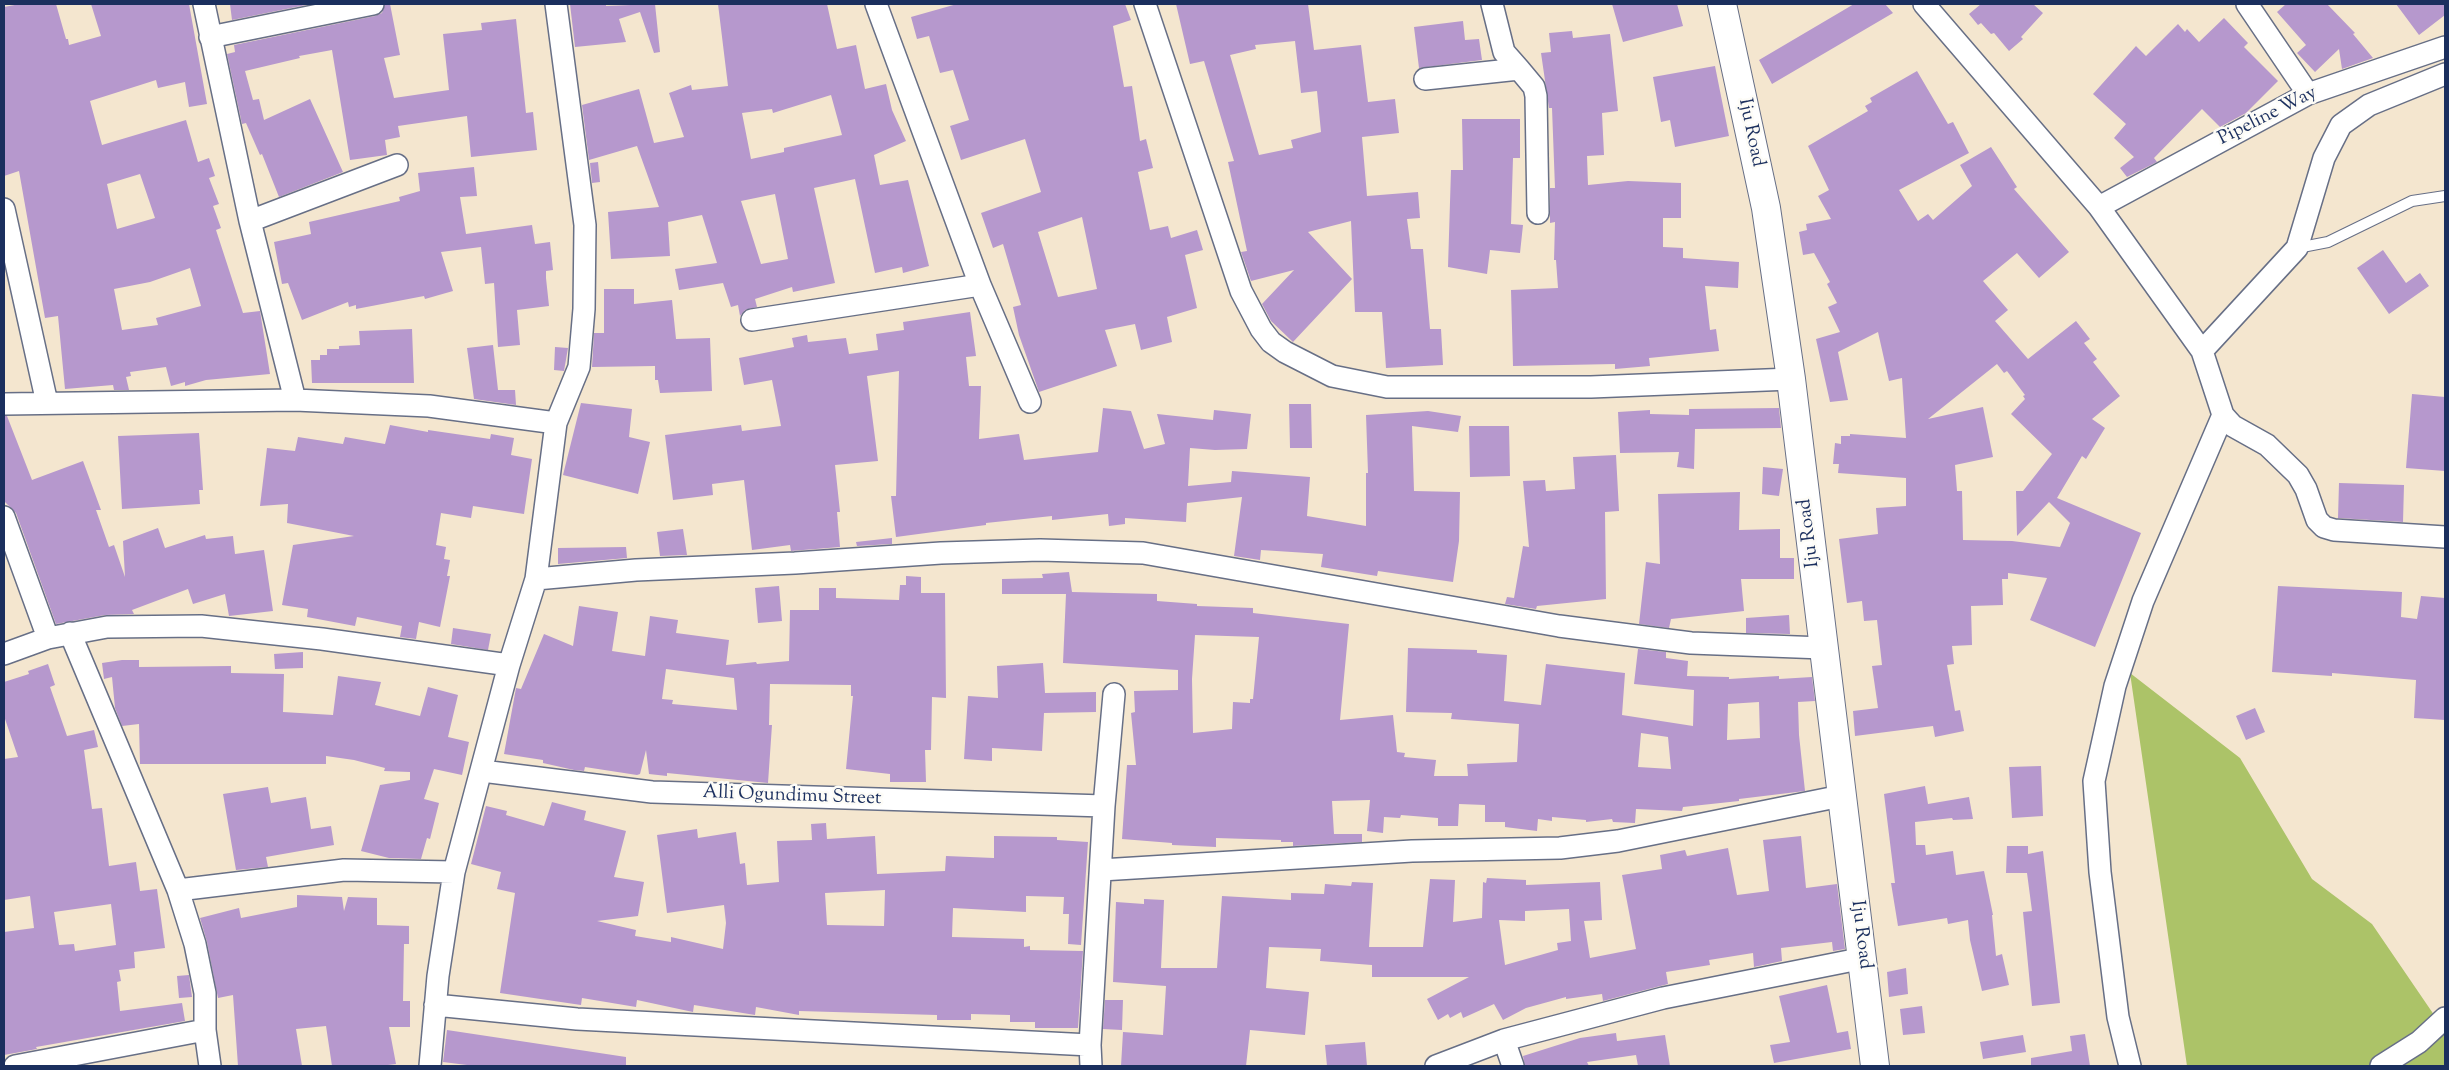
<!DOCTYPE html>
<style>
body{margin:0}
#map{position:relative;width:2449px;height:1070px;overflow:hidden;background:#f4e6cf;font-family:"Sorts Mill Goudy",serif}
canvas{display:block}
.frame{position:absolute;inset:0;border:5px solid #1b2f5e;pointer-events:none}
</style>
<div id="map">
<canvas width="2449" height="1070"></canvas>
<div class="frame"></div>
</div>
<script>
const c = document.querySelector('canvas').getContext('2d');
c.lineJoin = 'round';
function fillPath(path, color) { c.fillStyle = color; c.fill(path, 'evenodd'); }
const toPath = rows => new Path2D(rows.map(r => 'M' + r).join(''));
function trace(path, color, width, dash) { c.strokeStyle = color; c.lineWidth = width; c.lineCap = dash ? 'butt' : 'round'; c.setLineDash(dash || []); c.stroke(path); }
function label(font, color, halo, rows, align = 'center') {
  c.font = font + ' "Sorts Mill Goudy",serif'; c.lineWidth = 5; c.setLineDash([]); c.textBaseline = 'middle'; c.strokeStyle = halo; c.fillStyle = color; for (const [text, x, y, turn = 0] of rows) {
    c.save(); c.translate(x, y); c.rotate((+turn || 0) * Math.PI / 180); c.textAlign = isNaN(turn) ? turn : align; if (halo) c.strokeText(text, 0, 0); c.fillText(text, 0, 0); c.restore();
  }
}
const green = toPath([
 [2130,673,2240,758,2312,879,2372,924,2445,1031,2445,1066,2187,1066]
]);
const building = toPath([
 [20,4,56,4,66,39,68,39,69,45,101,36,91,4,189,4,207,104,189,107,185,82,158,88,156,80,90,101,102,145,186,120,198,162,209,158,215,176,209,178,219,204,213,206,221,228,216,230,243,313,260,311,270,374,206,380,185,386,185,382,171,386,166,367,130,372,131,376,126,377,129,390,114,390,113,385,65,389,58,316,45,318,19,171,4,176,4,7],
 [140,174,155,218,117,229,107,184],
 [190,268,201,306,156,318,158,325,122,330,114,289,150,282],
 [230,4,311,4,232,20],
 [385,4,390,4,400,55,384,58,394,98,449,90,443,34,482,30,481,23,516,19,526,113,533,112,537,150,471,157,467,116,398,126,400,137,385,140,387,155,350,160,332,50,299,56,300,58,245,71,253,100,259,99,264,120,310,99,343,172,279,197,262,154,260,155,246,123,242,124,227,54,235,52,234,45,375,16,382,13],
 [570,4,606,4,606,6,655,4,660,52,654,53,640,12,619,19,626,42,575,47],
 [718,4,827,4,837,49,856,45,865,89,886,84,892,110,906,141,874,155,880,185,908,180,929,266,903,273,902,267,875,273,855,179,814,188,835,283,793,292,792,287,755,299,757,307,745,310,740,316,738,305,731,307,723,283,679,290,675,269,717,263,702,215,668,222,670,256,611,259,608,212,659,207,637,146,589,160,582,105,639,89,654,143,684,137,669,93,691,85,692,90,728,86],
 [831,95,842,135,784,148,784,152,751,159,742,113,772,109,773,113],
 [775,194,788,259,761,264,741,201],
 [957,4,1125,4,1131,20,1113,26,1124,87,1132,86,1140,141,1146,139,1153,168,1138,172,1150,230,1168,226,1171,238,1197,230,1203,250,1185,255,1197,308,1167,317,1172,342,1141,350,1135,324,1105,330,1117,366,1039,392,1019,335,1013,307,1021,305,1003,244,993,248,981,213,1041,192,1025,139,961,160,950,126,969,120,953,70,940,73,929,36,917,39,911,17],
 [1082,217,1097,289,1058,297,1038,232],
 [1176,4,1308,4,1314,50,1361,45,1368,102,1395,99,1399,133,1362,137,1367,196,1418,192,1420,218,1407,219,1411,249,1423,249,1430,329,1441,329,1443,365,1386,368,1382,312,1355,312,1351,221,1308,232,1352,279,1293,342,1271,321,1262,304,1294,270,1251,281,1241,252,1247,251,1228,162,1234,161,1204,61,1190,64],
 [1295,41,1301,93,1317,91,1321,132,1291,140,1293,148,1259,155,1230,55,1256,49,1255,45],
 [1612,4,1677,4,1683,26,1623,42],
 [1854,4,1885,4,1893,13,1772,84,1759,60],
 [1981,4,2033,4,2043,13,2021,37,2023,39,2009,51,1994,33,1991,34,1981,23,1978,25,1969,14],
 [2286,4,2327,4,2355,33,2353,34,2373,58,2342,69,2339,49,2315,72,2297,53,2306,45,2277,12],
 [2396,4,2445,4,2445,15,2419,35],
 [2224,18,2248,43,2244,47,2278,81,2246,113,2220,127,2202,109,2154,158,2157,162,2127,177,2120,168,2134,157,2114,138,2126,124,2093,94,2136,46,2146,56,2178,24,2185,32,2187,29,2199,42],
 [1463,21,1465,40,1479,39,1482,60,1419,68,1414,27],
 [1572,31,1573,38,1610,34,1618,111,1602,113,1604,155,1587,156,1588,185,1628,181,1681,183,1681,218,1663,218,1663,247,1683,248,1683,258,1739,262,1738,288,1705,286,1710,330,1716,329,1719,351,1649,358,1650,366,1615,369,1615,364,1513,366,1511,290,1558,288,1556,260,1554,260,1555,222,1550,223,1550,188,1555,188,1552,108,1549,108,1541,53,1551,52,1549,33],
 [1715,66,1729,136,1675,147,1670,120,1661,122,1653,77],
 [1917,71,1948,124,1953,122,1969,153,1899,190,1918,221,1928,214,1933,220,1972,186,1960,165,1991,147,2017,187,2014,189,2069,252,2039,278,2017,253,1983,281,2008,310,1995,321,2028,359,2076,321,2090,339,2084,343,2097,359,2093,362,2120,396,2092,419,2105,428,2086,459,2082,456,2057,498,2141,533,2095,647,2030,620,2047,578,2008,573,2008,579,2002,579,2003,605,1971,606,1972,645,1952,646,1954,664,1947,665,1955,711,1960,710,1964,731,1935,737,1933,726,1855,736,1853,711,1878,708,1872,666,1882,665,1877,620,1864,621,1862,601,1847,603,1839,539,1878,534,1876,508,1906,506,1906,478,1838,473,1839,464,1833,464,1835,443,1841,444,1841,436,1850,436,1850,434,1906,438,1902,378,1889,381,1878,332,1838,352,1848,400,1830,402,1816,339,1840,332,1828,307,1837,303,1827,284,1830,282,1814,253,1803,255,1799,232,1807,230,1806,224,1831,219,1818,196,1829,190,1808,146,1868,111,1865,106,1872,102,1870,98],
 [1997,364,2004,373,2007,371,2025,395,2023,396,2025,399,2011,414,2052,454,2023,491,2016,491,2017,536,2049,502,2070,523,2060,547,2012,541,1963,540,1962,491,1957,491,1955,465,1993,457,1983,407,1928,419],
 [1462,119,1520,119,1520,158,1513,158,1511,224,1523,225,1520,253,1490,250,1487,274,1448,267,1451,170,1463,170],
 [598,162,600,182,592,183,590,163],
 [474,167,477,196,460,197,466,234,532,225,535,244,550,242,553,270,546,271,546,278,549,306,517,310,520,345,498,347,494,283,485,284,481,247,441,252,453,291,425,299,424,296,356,309,356,305,349,307,348,302,302,320,288,283,282,284,274,242,311,234,309,222,400,201,399,197,420,191,418,173],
 [2383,250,2406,283,2420,273,2429,286,2389,314,2357,268],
 [604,289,634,289,634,304,672,300,676,339,710,338,712,391,660,393,658,380,655,380,655,366,592,367,594,333,604,333],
 [970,312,976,356,966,357,969,386,981,386,979,439,1019,434,1024,460,1098,452,1103,408,1131,411,1144,449,1165,444,1157,414,1213,420,1214,410,1251,414,1247,449,1215,450,1190,448,1188,486,1231,482,1232,471,1310,477,1307,516,1366,526,1366,473,1368,473,1366,415,1428,411,1461,416,1458,432,1412,426,1414,491,1460,492,1459,541,1453,582,1378,571,1377,576,1321,567,1323,554,1261,550,1260,560,1234,556,1242,497,1187,503,1186,522,1125,518,1125,524,1109,526,1108,514,1052,520,1052,516,986,523,986,525,896,537,891,496,896,496,899,371,867,376,878,461,835,465,840,512,837,512,840,547,791,551,790,545,752,550,744,480,712,484,713,495,673,500,665,435,741,425,742,431,781,426,772,380,744,385,739,358,794,347,792,338,807,335,808,342,846,338,849,354,878,350,876,334,904,330,903,322],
 [412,329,414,383,312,383,311,360,320,360,320,355,327,355,327,349,339,349,339,346,360,345,359,331],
 [493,345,498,390,515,390,516,405,474,399,467,348],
 [555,347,568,348,564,371,554,370],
 [2412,394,2445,397,2445,471,2406,468],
 [581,403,632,409,629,437,650,442,638,494,563,475],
 [1289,404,1311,404,1312,448,1290,448],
 [1779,408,1781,428,1695,429,1694,469,1677,467,1679,452,1620,453,1618,412,1650,410,1650,414,1689,415,1689,409],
 [4,416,7,416,32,480,83,461,101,510,96,510,109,547,114,545,125,577,123,541,158,528,165,548,205,535,206,539,233,536,235,554,264,550,273,611,229,616,225,594,193,604,188,589,132,610,134,614,105,615,56,624,16,513,4,501],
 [390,425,428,432,428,430,490,439,491,434,514,438,511,455,532,459,524,514,473,506,471,518,441,513,436,545,446,547,444,559,450,560,447,576,450,576,440,627,419,622,416,639,400,637,402,626,357,617,355,626,307,617,308,609,282,605,293,545,354,536,287,523,288,504,260,506,267,448,295,451,298,437,343,444,345,437,385,444],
 [1469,426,1509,426,1510,476,1470,477],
 [199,433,203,490,199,490,200,504,122,509,118,436],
 [1616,455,1619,511,1605,512,1606,599,1537,606,1536,609,1505,604,1507,597,1514,598,1523,546,1529,547,1523,481,1545,480,1546,491,1575,489,1573,457],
 [1763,467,1783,469,1779,496,1762,494],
 [2339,483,2404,485,2403,522,2338,518],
 [1740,492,1739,530,1780,529,1780,558,1794,558,1794,579,1741,579,1744,611,1671,619,1669,628,1639,624,1646,562,1660,564,1658,494],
 [683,529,687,555,660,556,657,532],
 [892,538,892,544,857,546,856,542],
 [626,547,627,558,558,564,558,548],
 [1069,572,1072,592,1157,594,1157,601,1197,604,1197,606,1253,608,1253,613,1349,624,1340,720,1393,715,1397,752,1405,753,1404,757,1436,760,1434,776,1468,776,1467,764,1517,762,1519,724,1451,719,1452,713,1406,712,1408,648,1477,650,1477,653,1507,655,1504,701,1541,705,1546,664,1625,673,1622,715,1693,726,1694,690,1634,684,1638,649,1666,652,1666,658,1688,661,1687,676,1729,677,1729,679,1779,676,1779,679,1812,677,1815,701,1798,702,1799,735,1805,791,1739,799,1739,801,1683,807,1682,811,1636,809,1635,823,1613,822,1612,819,1586,822,1586,820,1552,817,1552,821,1538,819,1537,831,1505,827,1505,822,1485,822,1485,805,1459,804,1458,826,1438,826,1438,818,1401,815,1400,818,1384,817,1383,833,1367,831,1370,800,1332,801,1334,834,1362,834,1362,842,1293,846,1293,842,1281,842,1281,840,1216,838,1216,847,1172,845,1172,843,1122,839,1127,765,1136,765,1131,713,1135,712,1134,691,1178,690,1178,670,1063,663,1066,594,1002,594,1002,579,1043,578,1042,574],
 [1195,635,1259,637,1253,699,1250,699,1250,703,1233,702,1232,729,1193,733,1192,679],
 [1759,702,1760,738,1727,740,1728,704],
 [1641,733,1668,737,1671,769,1638,767],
 [906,576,921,577,921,593,945,593,946,698,932,697,931,750,925,750,926,782,890,782,890,774,846,769,853,696,851,696,851,685,770,684,769,725,772,725,768,783,667,773,667,776,649,774,646,750,640,774,637,775,585,767,584,771,574,770,543,763,543,760,504,754,516,688,521,689,544,634,573,646,579,606,618,612,612,651,645,656,650,616,678,620,676,633,729,640,726,665,756,662,757,664,789,661,790,610,819,610,819,588,836,588,836,598,899,600,900,585,906,585],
 [666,669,734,678,737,710,672,704,673,700,662,699],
 [779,586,782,621,758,623,755,588],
 [2278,586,2402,592,2401,617,2417,619,2421,596,2445,598,2445,720,2414,718,2416,680,2332,673,2332,676,2272,672],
 [1789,615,1790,634,1746,633,1746,618],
 [453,628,491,634,488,650,451,644],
 [303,652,303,668,275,669,274,654],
 [122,660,139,660,139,667,231,666,231,673,284,674,283,712,333,715,338,676,381,682,375,705,420,716,428,687,458,695,448,737,469,742,462,775,434,769,424,799,439,803,430,839,427,838,421,859,389,858,361,851,380,785,410,780,410,772,384,771,385,768,354,760,326,756,326,764,140,764,139,724,122,726,115,708,112,677,104,679,102,663],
 [1043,663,1045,693,1096,692,1096,712,1044,713,1042,751,992,748,992,761,964,759,968,696,998,698,997,666],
 [48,664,55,685,50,687,67,736,94,730,98,747,84,750,92,809,102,808,109,866,136,862,140,891,157,889,165,948,134,952,135,968,119,970,121,981,117,982,120,1011,182,1003,185,1021,36,1047,37,1049,4,1055,4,932,34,928,30,896,4,900,4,759,18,757,4,716,4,682,29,674,28,671],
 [111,904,116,945,75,951,74,944,59,945,54,912],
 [2255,708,2265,732,2246,740,2236,716],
 [2041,766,2043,816,2012,818,2009,767],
 [1925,786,1928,804,1969,797,1973,819,1953,820,1952,818,1915,822,1916,845,1925,845,1926,855,1953,851,1956,875,1984,871,1993,915,1992,915,1996,956,2002,954,2009,985,1982,991,1970,940,1968,920,1948,924,1947,918,1898,926,1891,883,1895,883,1884,794],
 [268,787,271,803,306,797,311,829,331,826,334,845,266,857,268,867,236,870,223,794],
 [552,802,586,811,584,820,626,831,614,877,644,882,638,916,597,921,636,930,635,936,671,942,671,937,723,949,726,923,724,905,667,913,657,835,697,829,698,838,736,832,740,864,745,863,747,885,779,882,777,841,812,840,811,824,826,823,827,839,875,836,877,874,945,871,946,856,994,858,994,836,1057,837,1057,840,1088,842,1081,945,1068,944,1069,914,1063,914,1064,897,1026,896,1026,912,953,908,952,937,1024,939,1024,947,1030,946,1030,950,1083,951,1078,1028,1035,1028,1035,1022,1010,1022,1010,1015,971,1014,971,1020,937,1020,937,1015,799,1011,799,1015,756,1007,755,1015,694,1005,693,1012,637,1000,636,1007,582,998,581,1005,500,993,515,893,497,889,501,872,471,864,486,806,507,811,506,815,544,826],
 [885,890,884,926,827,925,825,893],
 [1801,836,1806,888,1837,884,1845,949,1833,951,1832,942,1781,948,1782,961,1754,967,1753,953,1709,960,1710,965,1666,972,1668,984,1603,1001,1602,994,1566,999,1566,997,1526,1008,1503,1020,1494,1004,1463,1018,1461,1012,1450,1018,1448,1014,1438,1020,1427,999,1469,977,1372,977,1372,965,1320,961,1321,949,1269,947,1266,988,1309,992,1305,1035,1250,1030,1246,1066,1121,1066,1123,1032,1163,1035,1166,986,1113,982,1116,902,1144,904,1144,899,1164,900,1161,968,1217,968,1222,896,1291,900,1291,893,1324,894,1325,884,1351,886,1352,882,1373,883,1369,947,1423,947,1430,879,1455,880,1453,922,1482,918,1483,882,1486,883,1487,878,1526,880,1526,885,1600,882,1602,920,1584,921,1590,958,1636,949,1622,875,1662,869,1660,855,1685,850,1687,856,1728,848,1737,895,1769,891,1763,840],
 [1569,909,1571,941,1557,943,1558,950,1505,965,1499,920,1525,921,1525,911],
 [2007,846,2028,846,2028,854,2043,851,2060,1003,2032,1006,2023,912,2032,911,2027,873,2006,873],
 [297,895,342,897,344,911,348,897,377,898,377,925,409,926,409,944,404,944,403,1001,410,1001,410,1027,389,1027,396,1064,380,1066,332,1066,326,1026,296,1029,302,1066,238,1066,233,995,218,998,207,942,200,918,239,908,241,918,297,907],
 [1906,968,1908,994,1889,997,1887,972],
 [189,975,192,997,179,998,177,976],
 [1827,985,1837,1033,1848,1031,1851,1049,1774,1063,1770,1045,1790,1042,1779,996],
 [1105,1000,1123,1000,1122,1030,1103,1029],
 [1922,1006,1925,1033,1903,1035,1900,1009],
 [447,1030,626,1057,626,1066,475,1066,443,1062],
 [1616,1033,1617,1041,1665,1035,1670,1066,1638,1066,1636,1055,1587,1062,1589,1066,1525,1066,1523,1056,1580,1038],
 [2085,1034,2090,1066,2031,1066,2031,1058,2072,1051,2070,1036],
 [2023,1035,2026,1052,1983,1059,1980,1042],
 [1365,1042,1367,1066,1327,1066,1325,1045]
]);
const service = toPath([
 [2297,248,2328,242,2412,201,2445,196]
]);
const minor = toPath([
 [204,4,250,221,295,400],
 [876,4,980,285,1030,402],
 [1145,4,1241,291,1261,329,1271,342,1285,352,1332,376,1387,387,1591,387,1791,379],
 [1924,4,2099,207,2202,351,2223,415,2233,426,2267,445,2298,475,2306,489,2317,520,2324,527,2334,530,2445,537],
 [2247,4,2308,94],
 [210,37,373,4],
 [1519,69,1534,87,1536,96,1538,213],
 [1425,79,1519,69,1504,52,1492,4],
 [2099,207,2308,94,2445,47],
 [4,209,47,403],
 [250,221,397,165],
 [752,320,980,285],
 [2202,351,2297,248,2324,158,2341,125,2369,105,2445,74],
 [4,404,295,400,429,406,556,423],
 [4,517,48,638],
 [536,579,636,570,795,563,941,553,1040,550,1143,553,1559,626,1691,643,1823,648],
 [70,633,178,890,195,944,205,993,205,1030,210,1066],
 [4,654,48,638,107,627,201,626,322,639,509,665],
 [482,771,652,792,1104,806],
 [1101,870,1412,851,1560,848,1618,841,1841,796],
 [178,890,344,870,454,872],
 [435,1005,577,1019,1090,1045],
 [1504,1040,1513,1066],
 [15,1066,205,1030],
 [430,1066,438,976,454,872,509,665,536,579,556,423,579,367,584,309,585,225,556,4],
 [1091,1066,1090,1045,1104,806,1114,694],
 [1436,1066,1504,1040,1663,998,1864,958],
 [2130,1066,2118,1017,2100,872,2094,781,2115,686,2143,601,2223,415],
 [2381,1066,2419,1042,2445,1018]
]);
const secondary = toPath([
 [1722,4,1766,208,1791,379,1875,1066]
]);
const streetNames = [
 ["Pipeline Way",2268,117,-27],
 ["Iju Road",1750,133,78],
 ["Iju Road",1810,533,-97],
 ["Alli Ogundimu Street",792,797,2],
 ["Iju Road",1860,935,83]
];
fillPath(green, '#acc368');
fillPath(building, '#b698cd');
trace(service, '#676f86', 12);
trace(minor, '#676f86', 24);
trace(secondary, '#676f86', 30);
trace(service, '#fff', 10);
trace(minor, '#fff', 21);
trace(secondary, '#fff', 28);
label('19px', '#1b2f5e', '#fdfcf7', streetNames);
</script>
